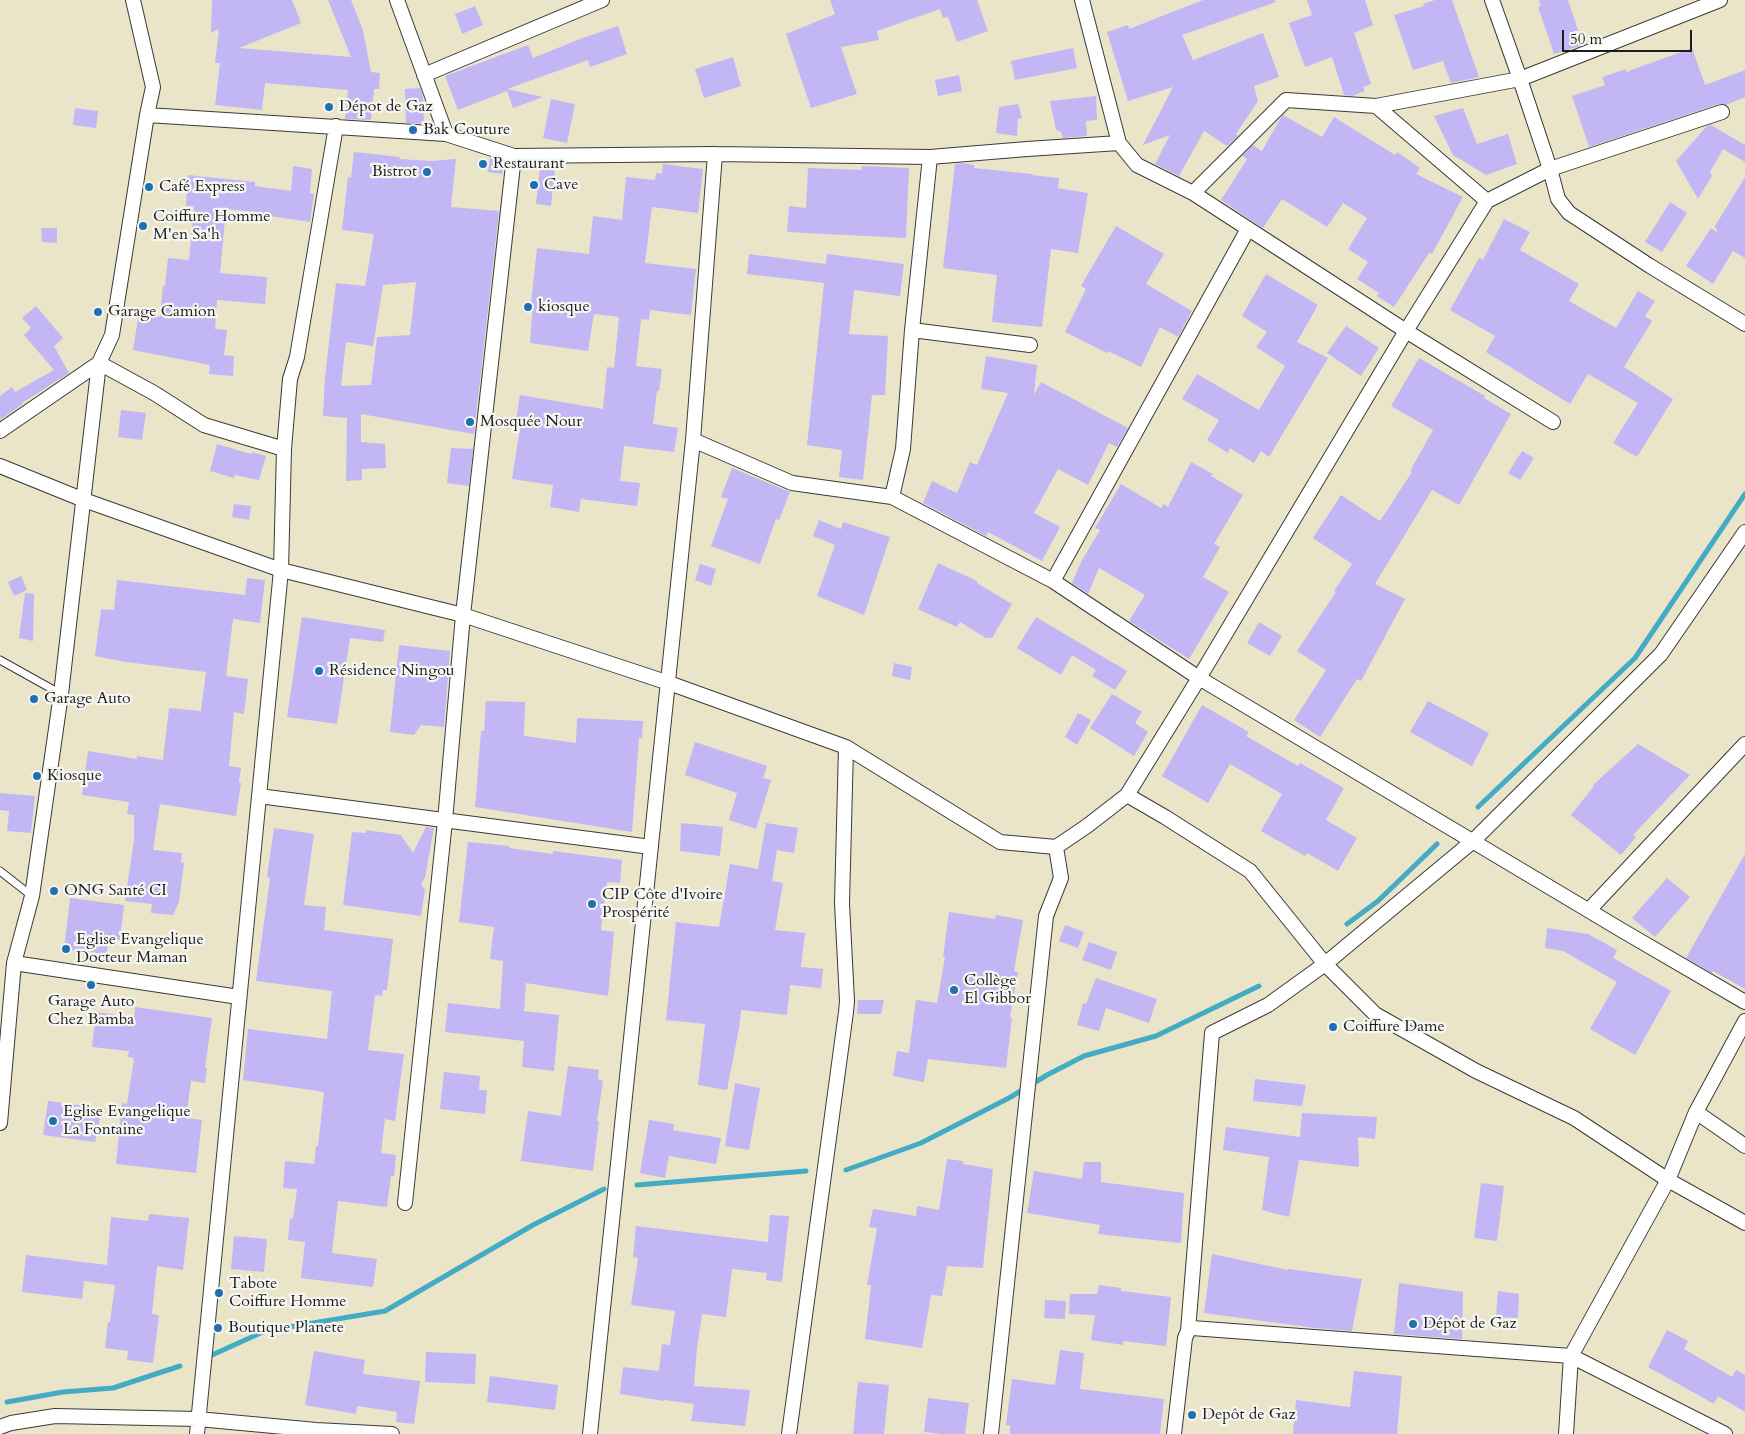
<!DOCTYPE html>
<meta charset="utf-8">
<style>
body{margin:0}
#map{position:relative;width:1745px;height:1434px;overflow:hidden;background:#eae5c9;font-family:Cardo,serif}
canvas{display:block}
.scale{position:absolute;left:1562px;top:30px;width:130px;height:22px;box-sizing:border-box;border:2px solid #1c1c1c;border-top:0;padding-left:6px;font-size:15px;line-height:18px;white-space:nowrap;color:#1c1c1c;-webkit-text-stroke:4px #f6f6f2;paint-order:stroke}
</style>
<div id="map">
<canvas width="1745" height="1434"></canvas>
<div class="scale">50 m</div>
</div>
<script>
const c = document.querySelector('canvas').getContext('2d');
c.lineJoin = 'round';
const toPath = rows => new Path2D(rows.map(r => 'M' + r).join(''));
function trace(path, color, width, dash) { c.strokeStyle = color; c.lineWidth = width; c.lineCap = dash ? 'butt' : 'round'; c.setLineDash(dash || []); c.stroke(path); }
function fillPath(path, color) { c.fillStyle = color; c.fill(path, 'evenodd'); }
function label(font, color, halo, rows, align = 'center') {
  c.font = font + ' Cardo,serif'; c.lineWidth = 4.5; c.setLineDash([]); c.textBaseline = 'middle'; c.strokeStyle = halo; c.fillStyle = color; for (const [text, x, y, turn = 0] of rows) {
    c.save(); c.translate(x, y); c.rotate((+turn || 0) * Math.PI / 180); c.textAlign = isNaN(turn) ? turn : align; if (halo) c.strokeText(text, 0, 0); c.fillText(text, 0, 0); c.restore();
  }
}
const stream = toPath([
 [1478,807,1635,658,1745,494],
 [1347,924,1378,901,1437,844],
 [846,1170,921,1143,1009,1098,1047,1075,1084,1056,1156,1036,1259,986],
 [637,1185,806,1171],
 [212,1355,265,1331,385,1311,533,1225,604,1189],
 [7,1402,63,1392,113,1388,180,1366]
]);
const building = toPath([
 [212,0,292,0,301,23,239,48,351,57,328,0,351,0,363,30,371,72,380,73,379,89,374,89,371,120,345,119,348,90,265,83,262,110,215,105,220,63,215,63,219,29,211,33],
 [830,0,977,0,988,31,957,42,948,17,943,18,940,9,877,31,879,40,841,47,857,94,811,108,786,34,835,14],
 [1203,0,1275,0,1276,2,1182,35,1193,60,1263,33,1279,77,1254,86,1258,101,1236,134,1238,136,1227,146,1204,131,1179,176,1155,164,1170,135,1143,145,1173,87,1128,101,1107,32,1128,25,1129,29],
 [1307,0,1365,0,1373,25,1354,33,1371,84,1363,87,1365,91,1352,96,1344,95,1332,57,1305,67,1289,23,1312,15],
 [1435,0,1452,0,1479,77,1451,83,1443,61,1413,70,1394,15,1424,6,1423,4],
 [1539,0,1568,0,1583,45,1554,54,1538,7,1541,6],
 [475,6,483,25,462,34,455,14],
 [618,26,627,54,590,67,588,60,507,89,543,97,513,108,507,91,458,110,445,76,528,45,533,58,580,39],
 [1073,48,1077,68,1015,80,1011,61],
 [1692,48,1705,85,1745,70,1745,97,1726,105,1719,104,1589,147,1572,96,1605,85,1602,77,1626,69,1626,72],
 [733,57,741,86,704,98,695,69],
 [959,75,962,91,938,96,935,80],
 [420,88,423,97,424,124,406,123,405,89],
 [1096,96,1097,120,1086,121,1087,136,1063,138,1061,132,1056,130,1050,101],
 [551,99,575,104,567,143,543,138],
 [1018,104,1022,118,1018,119,1017,136,996,133,999,107],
 [75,108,98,111,96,128,73,125],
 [1463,108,1477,144,1508,134,1517,164,1486,175,1453,155,1434,116],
 [1283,115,1322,137,1334,117,1395,155,1397,152,1420,168,1416,174,1463,197,1432,254,1429,253,1394,307,1377,296,1379,293,1357,279,1368,262,1348,249,1367,218,1343,203,1327,227,1282,199,1263,228,1221,200,1247,159,1242,156,1253,145,1262,151,1280,119],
 [1711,125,1745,145,1745,162,1723,149,1710,172,1712,176,1698,199,1676,161,1707,126],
 [354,152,400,157,399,159,431,161,456,159,451,207,499,211,474,434,361,414,361,442,385,444,386,468,362,469,362,480,346,481,347,418,323,416,325,377,336,283,365,286,374,234,342,230,348,177,351,178],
 [416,282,410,335,377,337,371,385,341,386,346,342,373,346,383,285],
 [490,158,504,162,502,174,488,172],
 [962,163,974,165,974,168,1032,174,1032,175,1059,178,1058,188,1088,193,1078,253,1051,249,1042,327,992,322,997,275,943,268,955,164],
 [663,164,703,169,698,213,652,207,645,263,696,269,691,315,650,310,649,320,641,319,636,366,662,369,659,391,657,391,653,424,678,428,674,452,624,446,620,481,640,483,637,506,581,499,579,512,550,507,553,485,512,479,520,428,515,427,520,395,603,409,607,367,614,368,619,317,594,314,588,351,530,343,533,303,531,303,537,248,589,254,593,216,622,220,626,177,655,180,656,173,662,174],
 [293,166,312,169,310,193,314,194,310,222,256,214,256,212,226,209,220,273,267,277,265,304,217,300,215,329,227,330,224,355,234,356,233,376,209,374,210,365,133,350,139,313,160,317,163,286,165,286,168,258,189,260,194,206,186,206,188,175,255,182,255,186,291,191],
 [540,166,555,168,551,206,536,204],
 [862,166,909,168,906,238,787,232,789,206,806,208,808,168,862,170],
 [1745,177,1745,258,1733,251,1713,284,1686,266,1711,228,1718,233,1715,226],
 [1670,202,1687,213,1662,252,1645,242],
 [1504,219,1530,232,1520,250,1579,284,1569,301,1616,328,1638,291,1655,301,1645,316,1652,321,1624,367,1673,399,1637,457,1613,443,1638,403,1588,374,1570,404,1486,352,1495,336,1450,310,1479,258,1483,260],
 [1116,226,1164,254,1146,284,1192,311,1178,337,1160,327,1141,367,1108,351,1107,353,1065,332,1086,289,1081,286],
 [41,228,57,228,57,243,42,242],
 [749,254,826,264,827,254,904,264,900,296,854,290,849,334,888,336,885,395,872,395,863,480,839,477,842,450,807,445,824,283,747,274],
 [1266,274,1318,305,1297,342,1328,358,1269,457,1261,451,1254,463,1230,448,1228,453,1207,440,1219,420,1182,399,1197,374,1259,410,1285,366,1256,347,1267,332,1242,316],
 [36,306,63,338,54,346,69,373,22,403,23,404,0,420,0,396,12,387,15,392,54,370,24,335,31,328,22,318],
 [1346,326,1379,348,1361,376,1327,353],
 [986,356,1037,365,1034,395,1041,382,1128,428,1117,447,1109,443,1088,485,1058,469,1034,513,1060,527,1042,561,988,532,986,536,923,503,932,481,957,493,970,462,977,465,1008,393,981,389],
 [1419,358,1485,396,1484,398,1511,414,1459,505,1432,490,1375,584,1405,599,1361,681,1357,679,1320,737,1294,720,1326,670,1297,651,1336,592,1334,591,1352,564,1313,538,1341,495,1380,521,1412,472,1410,471,1433,430,1391,406],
 [121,410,146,413,142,440,118,437],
 [217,444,251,454,252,452,266,456,259,480,235,475,234,478,210,471],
 [451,448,473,449,469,486,447,483],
 [1522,451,1534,458,1520,480,1508,473],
 [1191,462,1213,474,1211,476,1243,495,1214,544,1220,547,1203,577,1229,592,1189,659,1129,621,1145,595,1099,568,1088,594,1072,583,1082,560,1100,530,1095,528,1121,484,1161,508,1164,504,1168,507],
 [732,468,790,492,779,520,776,519,760,564,711,546,728,499,721,497],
 [234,504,251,506,249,520,232,517],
 [819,520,841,529,843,522,890,537,864,615,817,596,835,545,813,536],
 [938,563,977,581,977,583,1012,604,992,638,986,638,960,622,957,627,918,609],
 [700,564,716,569,711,586,695,580],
 [21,576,27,590,14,596,8,582],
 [247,578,265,580,260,623,233,619,226,676,248,679,244,714,234,712,229,766,241,768,239,782,241,783,236,816,160,804,153,850,182,853,181,862,184,863,179,902,173,915,151,913,152,904,125,901,134,840,134,815,127,814,129,802,82,795,88,751,137,759,137,756,163,760,169,708,201,711,206,672,126,662,95,656,101,609,114,610,117,580,245,595],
 [25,593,34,594,33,641,19,638],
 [302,617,385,630,383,642,350,638,337,724,287,717],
 [1036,617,1127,671,1115,690,1092,676,1096,670,1072,655,1061,675,1017,648],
 [1259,622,1282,636,1270,656,1247,643],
 [399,645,450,651,444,727,421,725,414,735,390,732],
 [894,663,912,667,910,680,892,676],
 [1112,694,1142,712,1135,723,1148,732,1134,756,1090,728],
 [486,701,525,702,524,736,576,743,577,718,643,721,642,738,639,738,632,832,475,807,481,731,484,731],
 [1428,701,1489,733,1472,766,1410,732],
 [1202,705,1249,732,1246,736,1298,766,1300,763,1344,788,1326,820,1357,838,1338,871,1307,853,1305,856,1261,831,1282,794,1230,764,1208,803,1162,776],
 [1078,713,1091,720,1077,745,1065,737],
 [695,742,767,766,763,778,771,780,756,829,729,820,737,793,685,775],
 [1638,744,1690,775,1633,835,1636,837,1621,855,1571,815,1594,786,1593,785],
 [0,793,35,796,31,833,7,831,9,811,0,810],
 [681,823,723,827,720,856,680,851],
 [766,823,798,828,794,853,777,850,772,881,783,883,775,930,805,933,801,967,823,969,821,988,790,985,787,1015,741,1010,739,1028,727,1090,698,1085,705,1024,666,1020,676,922,719,927,730,864,758,869],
 [426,827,434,828,425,877,421,884,425,890,421,916,343,905,352,832,366,833,366,830,401,835,413,853],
 [274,828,314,834,304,905,326,907,324,930,393,939,387,990,383,990,382,996,375,995,368,1050,404,1054,395,1121,385,1119,381,1153,396,1155,394,1176,391,1176,387,1207,338,1201,332,1253,377,1259,373,1287,301,1278,305,1242,288,1240,290,1218,293,1219,297,1189,283,1188,285,1161,314,1164,316,1146,318,1146,324,1092,243,1080,248,1029,327,1039,332,991,256,981,270,878,267,877],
 [468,842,509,846,509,848,553,854,553,851,622,860,620,883,607,882,601,930,614,932,608,996,526,983,524,1011,559,1015,554,1071,522,1067,524,1041,445,1032,448,1003,500,1009,503,961,490,959,494,927,459,922],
 [1745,854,1745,989,1713,971,1712,973,1686,958],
 [1667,878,1690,897,1655,937,1632,918],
 [70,898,124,905,120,940,108,938,107,954,64,949],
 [949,912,995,919,996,915,1023,920,1014,971,1018,972,1010,1017,1012,1018,1006,1068,928,1059,924,1082,893,1076,897,1051,909,1053,916,1000,937,1003,945,957,943,957],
 [1065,925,1084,932,1078,948,1059,941],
 [1547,928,1588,934,1617,950,1613,958,1671,991,1635,1055,1590,1029,1617,982,1563,951,1545,948],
 [1089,942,1117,952,1111,970,1082,960],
 [1096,978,1157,999,1149,1023,1106,1008,1099,1031,1077,1025,1083,1003,1086,1004],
 [858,1000,884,1000,881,1014,857,1014],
 [135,1007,212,1018,205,1068,207,1068,205,1083,191,1081,186,1118,202,1120,196,1173,116,1164,122,1103,127,1104,134,1058,128,1057,129,1051,92,1047,96,1012,134,1017],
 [568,1066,599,1070,598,1079,603,1081,597,1121,599,1121,593,1171,521,1161,528,1111,561,1116],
 [444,1072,480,1076,479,1090,487,1090,485,1114,440,1109],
 [1255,1079,1306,1085,1302,1106,1253,1101],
 [735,1083,760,1088,749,1150,725,1146],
 [48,1101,102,1108,95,1142,43,1135],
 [1302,1113,1377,1117,1375,1139,1358,1137,1359,1167,1299,1160,1289,1217,1262,1210,1269,1157,1223,1150,1226,1127,1300,1137],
 [649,1120,674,1124,673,1130,721,1138,716,1164,669,1156,665,1178,640,1173],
 [947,1159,963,1161,963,1164,993,1169,983,1268,947,1266,942,1296,931,1295,922,1348,865,1339,871,1285,867,1285,877,1228,869,1227,873,1209,916,1216,917,1206,939,1210],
 [1084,1162,1101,1162,1101,1182,1184,1193,1181,1243,1098,1234,1100,1225,1027,1213,1034,1171,1082,1179],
 [1481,1183,1504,1186,1497,1241,1474,1238],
 [149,1214,189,1218,183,1270,157,1266,152,1314,159,1315,153,1363,127,1360,128,1351,105,1348,108,1322,110,1322,115,1285,84,1281,82,1299,22,1292,26,1255,107,1265,111,1217,148,1221],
 [770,1215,789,1216,782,1282,766,1280,767,1273,732,1269,726,1317,702,1314,697,1348,694,1386,750,1390,745,1426,691,1421,694,1404,664,1400,664,1401,620,1394,623,1367,659,1371,662,1344,670,1345,675,1311,631,1305,638,1258,633,1257,636,1226,768,1242],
 [234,1236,267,1239,264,1272,231,1269],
 [1212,1254,1288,1270,1288,1269,1362,1279,1352,1331,1315,1328,1204,1313],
 [1399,1283,1463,1292,1462,1339,1394,1334],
 [1099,1285,1121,1288,1121,1291,1171,1297,1166,1346,1123,1341,1123,1345,1091,1340,1095,1315,1069,1314,1070,1294,1097,1294],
 [1498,1291,1519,1294,1518,1318,1496,1317],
 [1045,1300,1066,1301,1065,1319,1044,1318],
 [1667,1330,1688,1341,1684,1349,1732,1377,1736,1370,1745,1375,1745,1412,1718,1396,1714,1404,1648,1367],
 [1060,1350,1084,1353,1080,1389,1164,1399,1160,1434,1010,1434,1010,1425,1006,1425,1012,1379,1055,1385],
 [314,1351,365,1360,363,1374,420,1381,414,1424,396,1422,397,1412,357,1406,356,1414,305,1405],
 [426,1352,476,1354,475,1384,425,1382],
 [1354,1371,1402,1376,1397,1434,1293,1434,1296,1400,1350,1407],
 [490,1376,558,1385,555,1410,487,1402],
 [858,1382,889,1385,884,1434,853,1434],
 [928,1398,969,1403,965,1434,942,1434,924,1432]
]);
const service = toPath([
 [0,660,61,694],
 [0,871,32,896]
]);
const minor = toPath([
 [397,0,446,134],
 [1082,0,1119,143,1137,165,1193,193,1406,331,1553,422],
 [1492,0,1520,79,1550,169,1558,199,1569,213,1650,266,1745,324],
 [424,75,602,0],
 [1376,106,1487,201],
 [147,115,446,134,514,156,715,154,930,157,1027,149,1119,143],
 [1193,193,1286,100,1376,106,1520,79,1720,0],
 [912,330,1030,345],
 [0,431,99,363,112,335,147,115,153,87,133,0],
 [693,440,792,483,892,497,1053,581,1199,678,1623,931,1745,1002],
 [0,466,84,500,281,570,463,615,669,683,846,747,1000,842,1056,847,1087,826,1127,795,1165,817,1250,871,1325,964,1375,1014,1476,1071,1574,1118,1668,1180,1745,1223],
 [892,497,903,449,912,330,930,157],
 [1053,581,1248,229],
 [1127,795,1199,678,1406,331,1487,201,1550,169,1722,112],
 [259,796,651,847],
 [1589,910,1745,744],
 [14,963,239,997],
 [1696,1112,1745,1146],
 [0,1123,14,963,32,896,61,694,99,363,154,393,204,425,284,449],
 [405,1203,445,821,463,615,514,156],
 [1188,1331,1212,1033,1268,1005,1325,964,1473,841,1661,654,1745,532],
 [0,1427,11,1423,55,1416,198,1419,316,1430,392,1434],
 [197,1434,281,570,284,449,290,379,297,357,336,126],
 [590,1434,693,440,715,154],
 [789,1434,846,1012,847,1001,842,903,846,747],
 [991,1434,1046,916,1061,878,1056,847],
 [1174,1434,1185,1338,1188,1331,1192,1328,1571,1356,1725,1434],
 [1566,1434,1571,1356,1668,1180,1696,1112,1745,1021]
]);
const markers = [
 [329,107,5,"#1f6fb2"],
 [413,130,5,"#1f6fb2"],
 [483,164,5,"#1f6fb2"],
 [427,172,5,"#1f6fb2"],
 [534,185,5,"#1f6fb2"],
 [149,187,5,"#1f6fb2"],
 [143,226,5,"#1f6fb2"],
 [528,307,5,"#1f6fb2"],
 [98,312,5,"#1f6fb2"],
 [470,422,5,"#1f6fb2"],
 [319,671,5,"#1f6fb2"],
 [34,699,5,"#1f6fb2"],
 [37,776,5,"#1f6fb2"],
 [54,891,5,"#1f6fb2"],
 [592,904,5,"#1f6fb2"],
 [66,949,5,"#1f6fb2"],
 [91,985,5,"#1f6fb2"],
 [954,990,5,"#1f6fb2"],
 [1333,1027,5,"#1f6fb2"],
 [53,1121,5,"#1f6fb2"],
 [219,1293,5,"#1f6fb2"],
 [1413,1324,5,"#1f6fb2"],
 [218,1328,5,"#1f6fb2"],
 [1192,1415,5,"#1f6fb2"]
];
const poiNames = [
 ["Dépot de Gaz",339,107],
 ["Bak Couture",423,130],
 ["Restaurant",493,164],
 ["Bistrot",417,172,"right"],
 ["Cave",544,185],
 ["Café Express",159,187],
 ["Coiffure Homme",153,217],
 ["M'en Sa'h",153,235],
 ["kiosque",538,307],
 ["Garage Camion",108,312],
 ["Mosquée Nour",480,422],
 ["Résidence Ningou",329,671],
 ["Garage Auto",44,699],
 ["Kiosque",47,776],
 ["ONG Santé CI",64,891],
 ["CIP Côte d'Ivoire",602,895],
 ["Prospérité",602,913],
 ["Eglise Evangelique",76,940],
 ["Docteur Maman",76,958],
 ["Collège",964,981],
 ["El Gibbor",964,999],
 ["Garage Auto",91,1002,"center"],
 ["Chez Bamba",91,1020,"center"],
 ["Coiffure Dame",1343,1027],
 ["Eglise Evangelique",63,1112],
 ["La Fontaine",63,1130],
 ["Tabote",229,1284],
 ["Coiffure Homme",229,1302],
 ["Dépôt de Gaz",1423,1324],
 ["Boutique Planete",228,1328],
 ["Depôt de Gaz",1202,1415]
];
trace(stream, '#43abc3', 5);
fillPath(building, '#c2b6f5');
trace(service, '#3b3a36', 9);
trace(minor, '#3b3a36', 16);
trace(service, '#fff', 7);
trace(minor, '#fff', 14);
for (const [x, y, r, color] of markers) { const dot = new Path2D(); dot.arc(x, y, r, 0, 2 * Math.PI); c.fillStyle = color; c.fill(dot); trace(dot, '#f6f6f2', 2); }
label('16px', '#1c1c1c', '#f6f6f2', poiNames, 'left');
</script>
